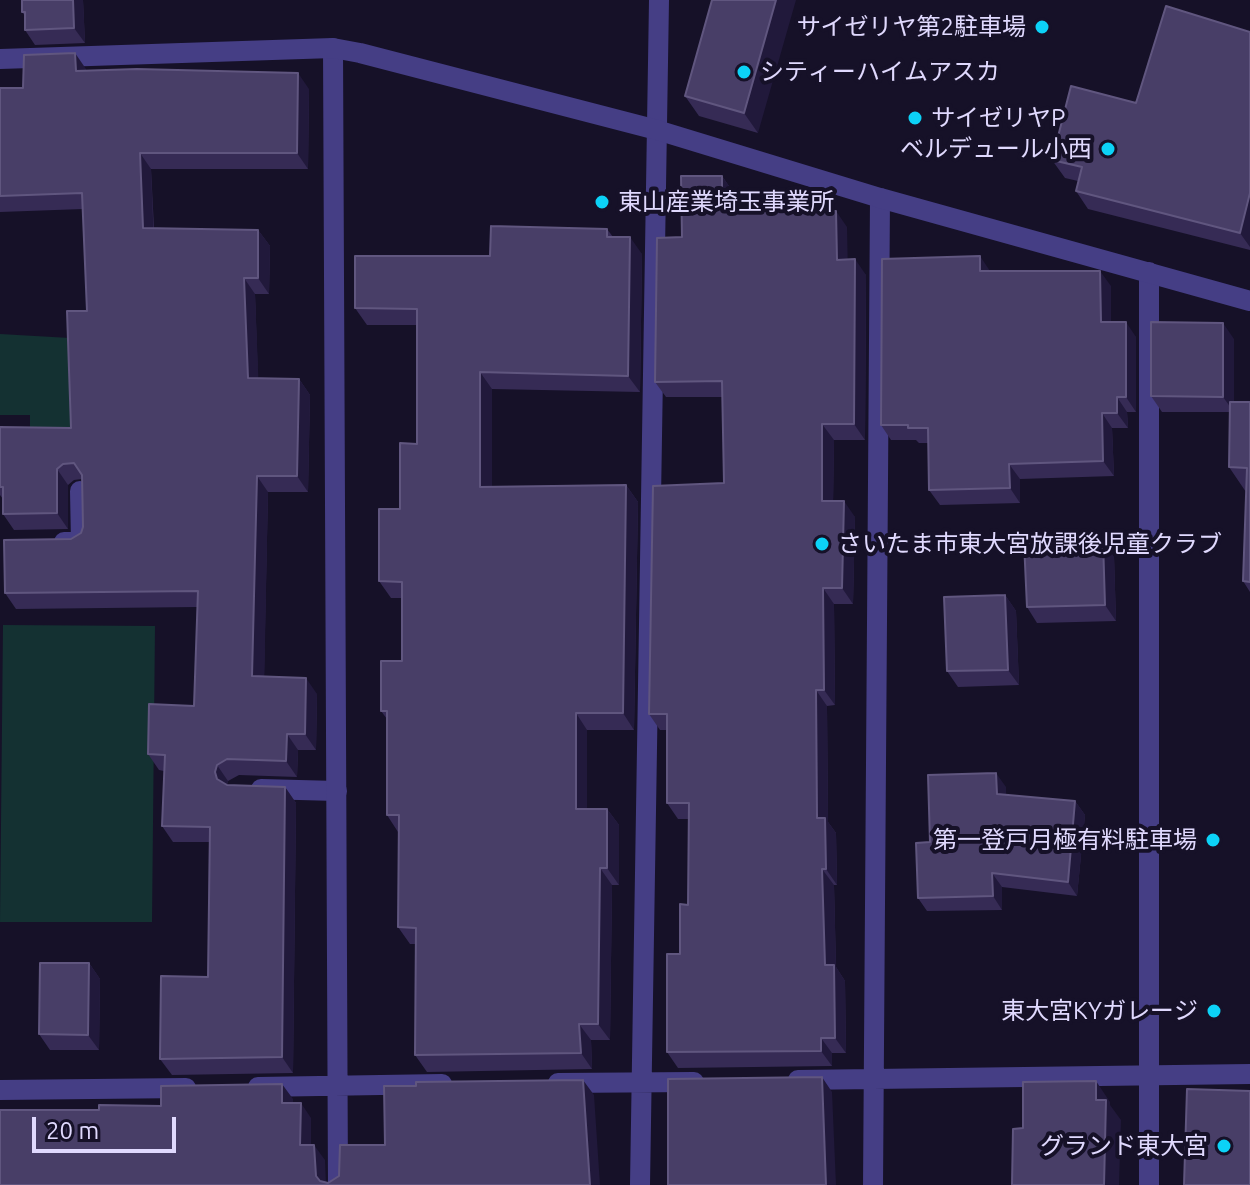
<!DOCTYPE html>
<meta charset="utf-8">
<style>
body{margin:0}
#map{position:relative;width:1250px;height:1185px;overflow:hidden;background:#161128;font-family:Ubuntu,sans-serif}
canvas{display:block}
.scale{position:absolute;left:32px;top:1117px;width:144px;height:36px;box-sizing:border-box;border:4px solid #e0d9fe;border-top:0;padding-left:10px;font-size:24px;line-height:28px;white-space:nowrap;color:#e0d9fe;-webkit-text-stroke:6px #161128;paint-order:stroke}
</style>
<div id="map">
<canvas width="1250" height="1185"></canvas>
<div class="scale">20 m</div>
</div>
<script>
const c = document.querySelector('canvas').getContext('2d');
c.lineJoin = 'round';
function fillPath(path, color) { c.fillStyle = color; c.fill(path, 'evenodd'); }
const toPath = rows => new Path2D(rows.map(r => 'M' + r).join(''));
function trace(path, color, width, dash) { c.strokeStyle = color; c.lineWidth = width; c.lineCap = dash ? 'butt' : 'round'; c.setLineDash(dash || []); c.stroke(path); }
function label(font, color, halo, rows, align = 'center') {
  c.font = font + ' Ubuntu,"Noto Sans JP",sans-serif'; c.lineWidth = 8; c.setLineDash([]); c.textBaseline = 'middle'; c.strokeStyle = halo; c.fillStyle = color; for (const [text, x, y, turn = 0] of rows) {
    c.save(); c.translate(x, y); c.rotate((+turn || 0) * Math.PI / 180); c.textAlign = isNaN(turn) ? turn : align; if (halo) c.strokeText(text, 0, 0); c.fillText(text, 0, 0); c.restore();
  }
}
const green = toPath([
 [0,334,70,338,75,434,30,435,30,415,0,415],
 [3,625,155,626,152,922,0,922]
]);
const service = toPath([
 [64,542,81,542,80,491],
 [261,789,337,791]
]);
const minor = toPath([
 [333,48,338,1185],
 [1149,272,1149,1185],
 [798,1080,1250,1074],
 [558,1083,694,1082],
 [258,1087,442,1084],
 [0,1090,186,1088],
 [640,1185,659,0],
 [873,1185,880,198]
]);
const tertiary = toPath([
 [0,59,333,48,360,53,657,130,880,198,1250,301]
]);
const wall = toPath([
 [83,0,85,43,35,45,25,30,25,16,22,12],
 [712,0,758,133,699,116,685,96],
 [1236,29,1250,32,1250,250,1088,209,1076,191,1078,181,1065,178,1052,160,1136,103],
 [86,69,86,70,309,89,308,169,151,169,154,228,258,230,270,246,269,294,255,294,258,378,299,379,310,395,308,492,268,492,264,677,317,694,316,750,298,750,297,777,239,775,228,781,227,785,285,787,296,803,293,1073,172,1075,160,1059,208,977,209,842,173,842,162,826,164,771,159,770,148,754,194,706,197,607,16,609,5,593,71,539,81,533,83,527,82,479,74,480,68,485,68,529,14,530,3,514,3,499,0,495,0,427,71,428,87,311,83,209,0,212,0,88,23,88],
 [722,176,733,192,733,212,847,227,847,260,866,275,865,440,834,440,833,501,855,517,853,604,834,604,835,705,827,706,828,822,836,833,837,885,834,885,836,967,845,981,846,1053,832,1053,832,1066,678,1068,667,1052,680,954,688,905,689,819,678,819,667,803,667,730,660,730,649,714,724,483,723,397,666,397,655,382,682,237],
 [607,229,613,237,642,254,640,392,492,389,492,487,626,485,638,502,634,730,587,730,587,809,607,809,619,825,619,885,612,885,610,1040,591,1040,592,1069,427,1072,415,1055,416,944,410,944,398,927,398,832,387,815,387,719,381,711,402,661,402,598,391,598,379,581,417,444,417,325,367,325,355,308,490,256],
 [990,271,1111,286,1111,322,1136,337,1136,412,1127,412,1128,428,1112,428,1114,476,1020,479,1020,503,940,505,929,490,928,443,919,443,916,440,891,440,881,425],
 [1234,339,1234,402,1250,402,1250,592,1243,581,1246,492,1229,467,1230,412,1162,412,1151,396],
 [1114,556,1116,621,1037,623,1027,607],
 [1005,595,1016,611,1019,685,958,687,947,671],
 [1006,787,1006,795,1075,801,1085,815,1077,896,1002,887,1002,910,927,911,918,898,930,842],
 [89,963,100,979,99,1050,50,1050,39,1034]
]);
const shadedWall = toPath([
 [73,0,83,0,85,43,74,28],
 [776,0,796,0,758,133,744,113],
 [75,53,86,69,87,87,76,71],
 [298,73,309,89,308,169,297,153],
 [140,153,151,169,154,244,143,228],
 [722,176,733,192,733,228,722,212],
 [1250,193,1250,247,1240,233],
 [836,211,847,227,848,276,837,260],
 [258,230,270,246,269,294,258,278],
 [630,237,642,254,640,392,628,376],
 [980,256,990,271,980,271],
 [855,259,866,275,865,440,854,424],
 [1100,271,1111,286,1111,337,1101,322],
 [244,278,255,294,259,394,248,378],
 [1126,322,1136,337,1136,412,1126,397],
 [1223,323,1234,339,1234,412,1223,397],
 [480,372,492,389,492,503,480,487],
 [299,379,310,395,308,492,297,476],
 [1117,397,1127,412,1128,428,1117,413],
 [1102,413,1112,428,1114,476,1103,461],
 [822,424,834,440,833,516,822,501],
 [1009,464,1020,479,1020,503,1010,488],
 [57,469,68,485,68,529,57,513],
 [257,476,268,492,264,692,252,676],
 [626,485,638,502,634,730,623,713],
 [844,501,855,517,853,604,842,588],
 [1103,541,1114,556,1116,621,1105,605],
 [823,588,834,604,835,705,824,690],
 [1005,595,1016,611,1019,685,1008,670],
 [306,678,317,694,316,750,305,734],
 [816,690,827,706,828,822,836,833,837,885,826,869,817,818],
 [576,713,587,730,587,825,576,809],
 [287,734,298,750,297,777,286,761],
 [217,765,228,781,226,788,217,779,215,772],
 [996,773,1006,787,1006,808,997,794],
 [285,787,296,803,293,1073,282,1057],
 [1075,801,1085,815,1077,896,1068,882],
 [607,809,619,825,619,885,607,868],
 [600,868,612,885,610,1040,598,1024],
 [822,869,834,885,836,967,845,981,846,1053,835,1038,825,965],
 [992,873,1002,887,1002,910,993,896],
 [89,963,100,979,99,1050,88,1035],
 [579,1024,591,1040,592,1069,581,1053],
 [821,1038,832,1053,832,1066,821,1051],
 [822,1077,832,1092,836,1185,826,1185],
 [583,1080,594,1095,600,1185,590,1185],
 [1096,1081,1110,1102,1110,1105,1121,1120,1119,1185,1104,1185,1096,1100],
 [282,1084,293,1099,293,1118,282,1103],
 [301,1103,311,1118,311,1160,300,1145],
 [314,1145,325,1160,326,1185,322,1185,316,1176]
]);
const building = toPath([
 [22,0,73,0,74,28,25,30,25,12,22,12,22,0],
 [712,0,776,0,744,113,685,96,712,0],
 [1166,6,1250,32,1250,193,1240,233,1076,191,1082,167,1052,160,1071,86,1136,103,1166,6],
 [75,53,76,71,137,69,298,73,297,153,140,153,143,228,258,230,258,278,244,278,248,378,299,379,297,476,257,476,252,676,306,678,305,734,287,734,286,761,227,759,217,765,215,772,217,779,227,785,285,787,282,1057,160,1059,161,976,208,977,210,827,162,826,165,755,148,754,149,704,194,706,198,591,5,593,4,540,71,539,81,533,83,527,82,475,74,463,63,464,57,469,57,513,3,514,3,487,0,487,0,427,71,428,67,311,87,311,82,193,0,196,0,88,23,88,24,55,75,53],
 [681,176,722,176,722,212,836,211,837,260,855,259,854,424,822,424,822,501,844,501,842,588,823,588,824,690,816,690,817,818,825,818,826,869,822,869,825,965,834,965,835,1038,821,1038,821,1051,667,1052,667,954,680,954,680,904,688,905,689,803,667,803,667,714,649,714,653,486,724,483,722,381,655,382,657,238,682,237,681,176],
 [491,226,607,229,607,237,630,237,628,376,480,372,480,487,626,485,623,713,576,713,576,809,607,809,607,868,600,868,598,1024,579,1024,581,1053,415,1055,416,928,398,927,399,815,387,815,387,711,381,711,381,661,402,661,402,582,379,581,379,509,400,509,400,443,417,444,417,309,355,308,355,256,490,256,491,226],
 [980,256,980,271,1100,271,1101,322,1126,322,1126,397,1117,397,1117,413,1102,413,1103,461,1009,464,1010,488,929,490,928,428,908,428,908,425,881,425,882,259,980,256],
 [1151,322,1223,323,1223,397,1151,396,1151,322],
 [1230,402,1250,402,1250,582,1243,581,1247,468,1229,467,1230,402],
 [1103,541,1105,605,1027,607,1024,542,1103,541],
 [1005,595,1008,670,947,671,944,597,1005,595],
 [996,773,997,794,1075,801,1068,882,992,873,993,896,918,898,916,843,930,842,928,775,996,773],
 [40,963,89,963,88,1035,39,1034,40,963],
 [822,1077,826,1185,668,1185,668,1079,822,1077],
 [583,1080,590,1185,0,1185,0,1110,99,1110,99,1105,161,1106,161,1086,282,1084,282,1103,301,1103,300,1145,314,1145,316,1176,320,1181,328,1183,339,1176,340,1145,385,1145,384,1086,416,1086,416,1082,583,1080],
 [1096,1081,1096,1100,1106,1100,1104,1185,1012,1185,1013,1129,1023,1128,1023,1082,1096,1081],
 [1187,1089,1250,1091,1250,1185,1184,1185,1187,1089]
]);
const markers = [
 [1042,27,8,"#0cd2f7"],
 [744,72,8,"#0cd2f7"],
 [915,118,8,"#0cd2f7"],
 [1108,149,8,"#0cd2f7"],
 [602,202,8,"#0cd2f7"],
 [822,544,8,"#0cd2f7"],
 [1213,840,8,"#0cd2f7"],
 [1214,1011,8,"#0cd2f7"],
 [1224,1146,8,"#0cd2f7"]
];
const poiNames = [
 ["サイゼリヤ第2駐車場",1026,27],
 ["シティーハイムアスカ",760,72,"left"],
 ["サイゼリヤP",931,118,"left"],
 ["ベルデュール小西",1092,149],
 ["東山産業埼玉事業所",618,202,"left"],
 ["さいたま市東大宮放課後児童クラブ",838,544,"left"],
 ["第一登戸月極有料駐車場",1197,840],
 ["東大宮KYガレージ",1198,1011],
 ["グランド東大宮",1208,1146]
];
fillPath(green, '#143132');
trace(service, '#453e85', 20);
trace(minor, '#453e85', 20);
trace(tertiary, '#453e85', 20);
fillPath(wall, '#362b55');
fillPath(shadedWall, '#21193b');
fillPath(building, '#483e67');
trace(building, '#60567f', 2);
for (const [x, y, r, color] of markers) { const dot = new Path2D(); dot.arc(x, y, r, 0, 2 * Math.PI); c.fillStyle = color; c.fill(dot); trace(dot, '#161128', 3); }
label('24px', '#e0d9fe', '#161128', poiNames, 'right');
</script>
